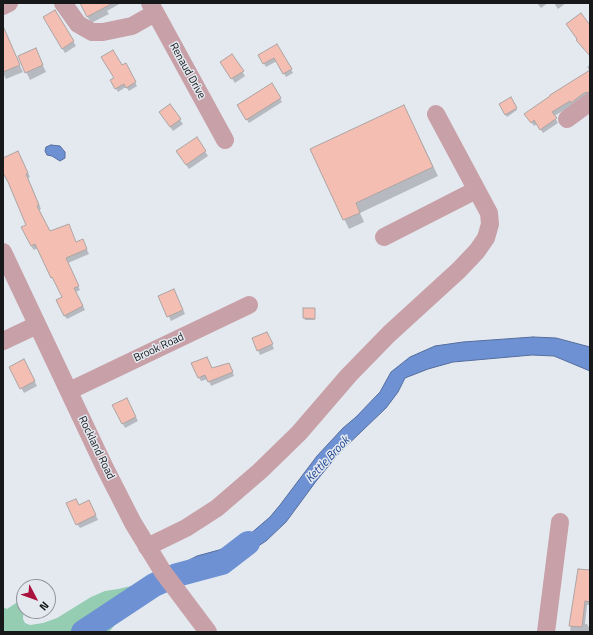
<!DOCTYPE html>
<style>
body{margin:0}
#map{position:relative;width:593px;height:635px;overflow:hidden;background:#e4e9f0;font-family:"Titillium Web",sans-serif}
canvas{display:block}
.frame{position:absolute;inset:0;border:4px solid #16181a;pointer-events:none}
.north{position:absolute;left:16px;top:579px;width:40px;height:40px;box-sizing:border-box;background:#e4e9f0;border:1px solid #92959a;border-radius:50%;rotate:131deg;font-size:11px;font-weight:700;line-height:16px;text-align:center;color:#16181a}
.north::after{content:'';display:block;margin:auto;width:14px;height:18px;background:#a9123d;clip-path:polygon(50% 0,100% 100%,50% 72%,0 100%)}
</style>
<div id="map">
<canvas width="593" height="635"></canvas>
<div class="frame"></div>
<div class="north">N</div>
</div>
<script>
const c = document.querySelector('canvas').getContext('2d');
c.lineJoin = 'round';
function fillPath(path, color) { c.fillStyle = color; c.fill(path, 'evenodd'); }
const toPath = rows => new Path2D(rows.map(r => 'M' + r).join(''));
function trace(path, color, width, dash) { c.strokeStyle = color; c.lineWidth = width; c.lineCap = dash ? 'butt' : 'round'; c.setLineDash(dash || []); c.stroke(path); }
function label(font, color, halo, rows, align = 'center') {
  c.font = font + ' "Titillium Web",sans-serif'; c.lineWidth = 3; c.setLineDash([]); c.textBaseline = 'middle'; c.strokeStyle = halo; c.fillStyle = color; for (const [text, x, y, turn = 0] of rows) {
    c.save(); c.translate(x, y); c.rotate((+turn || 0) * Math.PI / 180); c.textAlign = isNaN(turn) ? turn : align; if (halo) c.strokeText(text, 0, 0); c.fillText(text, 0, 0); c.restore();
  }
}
const green = toPath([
 [140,584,147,595,136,599,132,604,109,632,3,632,3,607,7,609,19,601,22,601,24,604,23,619,25,623,30,625,43,623,57,618,91,597,105,591,118,589]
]);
const water = toPath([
 [51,145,60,146,65,152,65,158,60,161,52,156,47,155,45,151,46,147,51,145],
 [533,337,556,338,590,347,590,371,554,356,532,355,453,362,428,369,405,378,398,392,386,408,340,452,317,480,286,522,266,541,252,550,226,562,183,573,160,584,147,595,140,584,152,579,197,556,219,550,242,541,270,517,280,505,317,456,343,428,356,417,380,392,391,372,410,357,435,346,463,342,533,337]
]);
const shadow = toPath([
 [84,3,121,3,107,11,109,14,91,23,81,4],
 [537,3,548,3,541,8],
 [554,3,566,3,558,9],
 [55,11,76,46,65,53,44,17],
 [9,43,23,72,6,79,3,73,3,45],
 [277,45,293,73,286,77,277,61,266,67,259,55],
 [35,49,46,72,30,80,19,57],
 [232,55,245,76,235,83,221,62],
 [125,64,137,86,129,91,126,87,118,92,112,81,115,79,122,66],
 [590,65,590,96,554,116,558,123,543,133,537,124,534,126,528,118,590,71,587,67],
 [272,84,282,102,249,123,238,105],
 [511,99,517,110,507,117,500,105],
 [170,106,183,124,173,131,163,116],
 [404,106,438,176,360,213,364,222,349,229,311,150],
 [197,139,208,156,189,169,180,156],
 [20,156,30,177,28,178,41,209,39,210,50,232,76,243,85,245,89,254,68,263,80,290,76,292,85,310,67,319,64,315,63,297,55,281,54,281,52,277,38,248,34,250,31,246,27,226,3,169,3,159],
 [176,294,185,314,171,321,159,296],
 [304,309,314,309,315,320,305,320],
 [269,337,274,349,260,355,258,350],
 [26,365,37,386,24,393,10,367],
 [231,368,234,376,211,386,208,379,201,381,199,378,212,369],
 [129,404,138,421,125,428,114,406],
 [91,505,98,520,80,528,77,524],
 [590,571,590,605,587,605,585,624,587,624,590,629,590,632,570,632,571,623]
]);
const river = toPath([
 [83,632,154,585,177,575,222,563,248,543]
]);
const building = toPath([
 [80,3,113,3,87,17,80,3],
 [55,10,74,41,62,49,43,17,55,10],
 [581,13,590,25,590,56,576,40,577,39,566,24,581,13],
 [3,26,20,65,3,72,3,26],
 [277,44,292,69,283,74,274,58,263,64,258,55,277,44],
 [36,48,43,65,25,73,18,56,36,48],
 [113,50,122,65,126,63,136,82,126,88,124,84,115,89,110,80,114,78,101,57,113,50],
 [232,54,244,71,231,79,220,62,232,54],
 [590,70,590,92,584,93,571,103,570,101,552,112,557,118,540,130,534,120,531,123,524,114,550,96,550,95,590,70],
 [272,83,281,98,246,120,237,105,272,83],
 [511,97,517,108,505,115,499,104,511,97],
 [170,104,181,119,170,127,159,112,170,104],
 [404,105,433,167,356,203,360,213,343,220,310,149,404,105],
 [197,137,206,151,186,165,176,151,197,137],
 [18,151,28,173,26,174,39,205,37,206,50,231,69,224,76,242,83,239,87,249,66,258,79,286,74,288,83,306,64,316,56,300,62,297,52,277,51,278,35,244,31,246,21,227,26,225,8,182,3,173,3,158,18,151],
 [174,289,183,310,167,317,158,296,174,289],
 [303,308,315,308,315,319,303,318,303,308],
 [267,332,273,344,257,351,252,338,267,332],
 [207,357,212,368,229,363,233,372,208,382,205,375,198,378,191,363,207,357],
 [24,359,35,381,20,389,9,367,24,359],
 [127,398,136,417,122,424,112,405,127,398],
 [76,499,79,505,89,500,96,515,76,525,66,503,76,499],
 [578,569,590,570,590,602,585,601,582,627,569,626,578,569]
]);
const minor = toPath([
 [63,3,78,24,92,32,103,32,132,26,155,13],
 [150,3,225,140],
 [3,6,9,3],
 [567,119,590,102],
 [384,237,476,190],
 [3,252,104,466,133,523,163,572,208,632],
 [3,341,37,325],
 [69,391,249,305],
 [147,547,186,528,217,508,260,471,299,433,349,375,389,334,459,270,477,251,486,238,490,224,489,213,436,114],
 [546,632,560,522]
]);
const streetNames = [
 ["Renaud Drive",187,71,61],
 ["Brook Road",159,348,-25],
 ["Rockland Road",96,448,64]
];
const waterNames = [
 ["Kettle Brook",328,460,-47]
];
fillPath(green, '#95cdb3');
fillPath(water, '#6e91d4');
trace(water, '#546d9c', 1);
fillPath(shadow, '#0003');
trace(river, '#6e91d4', 24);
fillPath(building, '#f4beb3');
trace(building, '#aca4a2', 1);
trace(minor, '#c8a0a7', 18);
label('11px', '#16181a', '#e4e9f0', streetNames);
label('italic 12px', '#1e4593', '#e4e9f0', waterNames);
</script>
